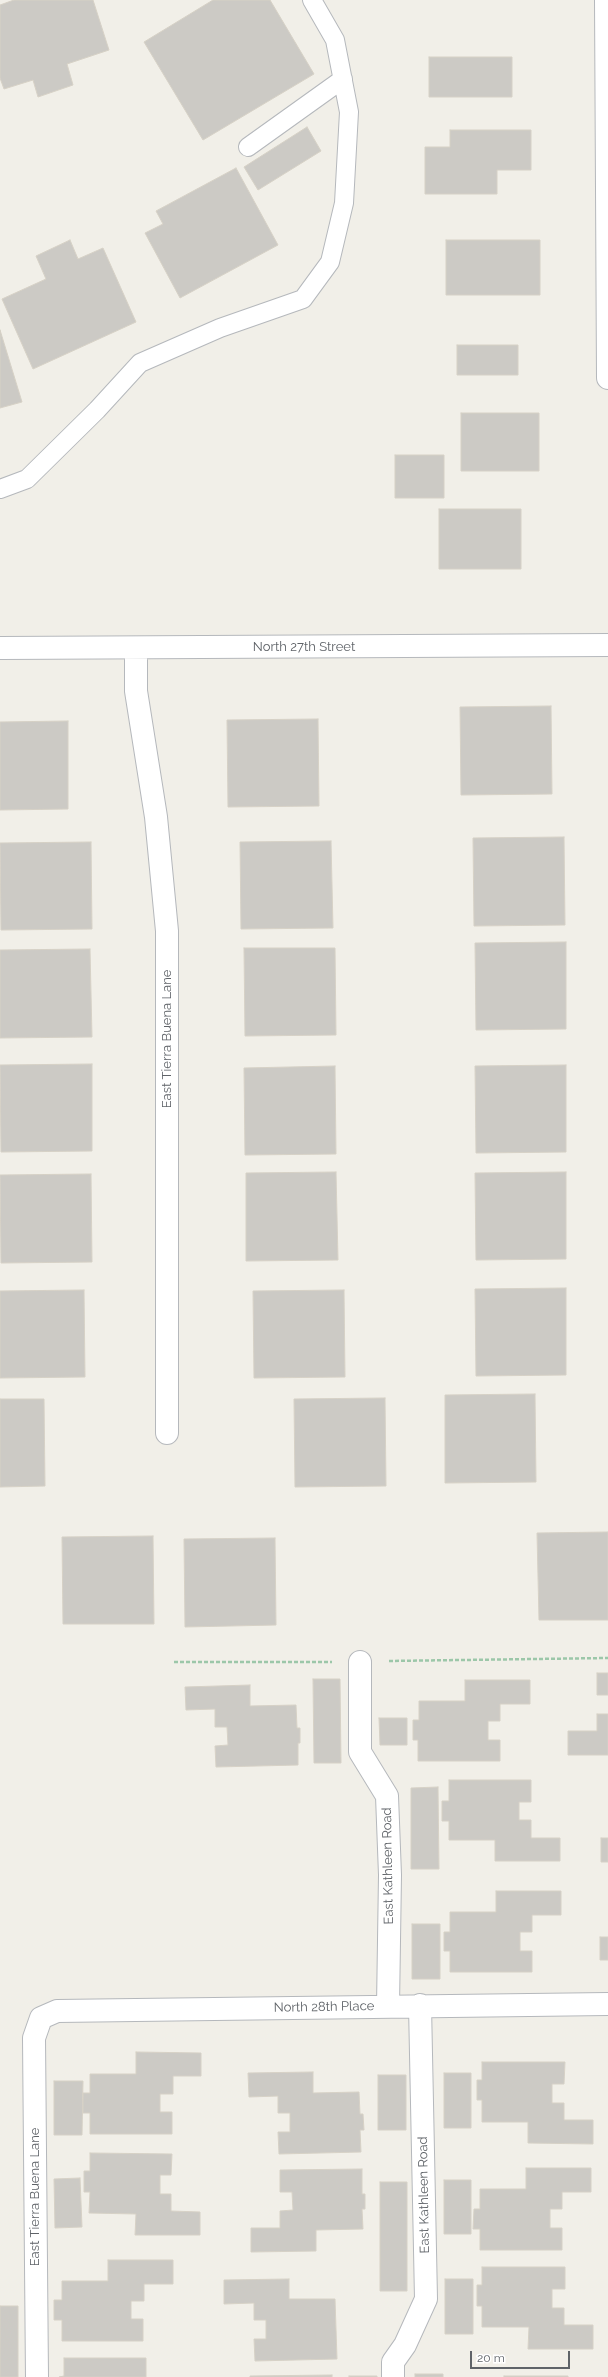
<!DOCTYPE html>
<style>
body{margin:0}
#map{position:relative;width:608px;height:2377px;overflow:hidden;background:#f1efe8;font-family:Raleway,sans-serif}
canvas{display:block}
.scale{position:absolute;left:470px;top:2351px;width:100px;height:18px;box-sizing:border-box;border:2px solid #5f6368;border-top:0;padding-left:5px;font-size:12px;line-height:14px;white-space:nowrap;color:#5f6368;-webkit-text-stroke:3px #fff;paint-order:stroke}
</style>
<div id="map">
<canvas width="608" height="2377"></canvas>
<div class="scale">20 m</div>
</div>
<script>
const c = document.querySelector('canvas').getContext('2d');
c.lineJoin = 'round';
function fillPath(path, color) { c.fillStyle = color; c.fill(path, 'evenodd'); }
const toPath = rows => new Path2D(rows.map(r => 'M' + r).join(''));
function trace(path, color, width, dash) { c.strokeStyle = color; c.lineWidth = width; c.lineCap = dash ? 'butt' : 'round'; c.setLineDash(dash || []); c.stroke(path); }
function label(font, color, halo, rows, align = 'center') {
  c.font = font + ' Raleway,sans-serif'; c.lineWidth = 3.5; c.setLineDash([]); c.textBaseline = 'middle'; c.strokeStyle = halo; c.fillStyle = color; for (const [text, x, y, turn = 0] of rows) {
    c.save(); c.translate(x, y); c.rotate((+turn || 0) * Math.PI / 180); c.textAlign = isNaN(turn) ? turn : align; if (halo) c.strokeText(text, 0, 0); c.fillText(text, 0, 0); c.restore();
  }
}
const building = toPath([
 [14,0,93,0,109,50,67,64,73,85,38,97,33,80,4,89,0,78,0,5,14,0],
 [213,0,270,0,314,74,203,140,144,42,213,0],
 [429,57,512,57,512,97,429,97,429,57],
 [307,127,321,151,258,190,244,167,307,127],
 [450,130,531,130,531,170,497,170,497,194,425,194,425,147,450,147,450,130],
 [236,168,278,245,180,298,145,233,163,224,156,211,236,168],
 [70,240,78,259,103,248,136,322,33,369,2,299,46,279,36,256,70,240],
 [446,240,540,240,540,295,446,295,446,240],
 [0,330,22,402,0,408,0,330],
 [457,345,518,345,518,375,457,375,457,345],
 [461,413,539,413,539,471,461,471,461,413],
 [395,455,444,455,444,498,395,498,395,455],
 [439,509,521,509,521,569,439,569,439,509],
 [551,706,552,794,461,795,460,707,551,706],
 [318,719,319,806,228,807,227,720,318,719],
 [68,721,68,809,0,810,0,722,68,721],
 [564,837,565,925,474,926,473,838,564,837],
 [331,841,333,928,241,929,240,842,331,841],
 [91,842,92,929,1,930,0,843,91,842],
 [566,942,566,1029,476,1030,475,943,566,942],
 [244,948,335,948,336,1035,245,1036,244,948],
 [90,949,92,1037,0,1038,0,950,90,949],
 [92,1064,92,1151,1,1152,0,1065,92,1064],
 [566,1065,566,1152,476,1153,475,1066,566,1065],
 [335,1066,336,1154,245,1155,244,1068,335,1066],
 [336,1172,338,1260,246,1261,246,1173,336,1172],
 [566,1172,566,1259,476,1260,475,1173,566,1172],
 [91,1174,92,1262,1,1263,0,1175,91,1174],
 [566,1288,566,1375,476,1376,475,1289,566,1288],
 [84,1290,85,1377,0,1378,0,1291,84,1290],
 [344,1290,345,1377,254,1378,253,1291,344,1290],
 [535,1394,536,1482,445,1483,445,1395,535,1394],
 [385,1398,386,1486,295,1487,294,1399,385,1398],
 [0,1399,44,1399,45,1486,0,1487,0,1399],
 [608,1532,608,1620,539,1620,537,1533,608,1532],
 [153,1536,154,1624,63,1624,62,1537,153,1536],
 [275,1538,276,1625,185,1627,184,1539,275,1538],
 [597,1673,608,1673,608,1695,597,1695,597,1673],
 [313,1679,340,1679,341,1763,314,1763,313,1679],
 [465,1680,530,1680,530,1704,500,1704,500,1721,488,1721,488,1740,500,1740,500,1761,418,1761,418,1740,413,1740,413,1720,419,1720,419,1701,465,1701,465,1680],
 [250,1685,250,1706,296,1705,297,1728,300,1728,300,1743,298,1743,298,1765,216,1767,215,1746,228,1745,227,1727,215,1727,215,1709,186,1710,185,1687,250,1685],
 [597,1714,608,1714,608,1755,568,1755,568,1731,597,1731,597,1714],
 [379,1718,407,1718,407,1745,380,1745,379,1718],
 [449,1780,531,1780,531,1802,519,1802,519,1820,531,1820,531,1838,560,1838,560,1861,495,1861,495,1840,449,1840,449,1821,442,1821,442,1801,449,1801,449,1780],
 [438,1787,439,1869,411,1869,411,1788,438,1787],
 [601,1838,608,1838,608,1862,601,1862,601,1838],
 [496,1891,561,1891,561,1915,532,1915,532,1932,520,1932,520,1951,532,1951,532,1972,450,1972,450,1951,444,1951,444,1932,450,1932,450,1912,496,1912,496,1891],
 [412,1924,440,1924,440,1979,412,1979,412,1924],
 [600,1937,608,1937,608,1960,600,1960,600,1937],
 [136,2052,201,2053,201,2076,173,2076,173,2094,160,2094,160,2112,172,2112,172,2134,90,2134,90,2113,83,2113,83,2093,90,2093,90,2074,136,2074,136,2052],
 [482,2062,565,2062,564,2084,552,2084,552,2103,564,2103,564,2120,593,2120,593,2144,528,2143,528,2122,482,2122,482,2100,477,2100,477,2080,482,2080,482,2062],
 [313,2072,313,2093,359,2092,360,2114,363,2114,364,2130,360,2130,361,2152,279,2154,278,2132,290,2132,290,2113,278,2113,278,2096,249,2097,248,2073,313,2072],
 [444,2073,471,2073,471,2128,444,2128,444,2073],
 [378,2075,406,2075,406,2130,378,2130,378,2075],
 [54,2081,83,2081,82,2135,54,2135,54,2081],
 [90,2153,172,2154,171,2175,160,2175,160,2194,171,2194,171,2211,200,2212,200,2235,135,2235,136,2214,89,2213,90,2192,84,2192,84,2171,90,2171,90,2153],
 [526,2168,591,2168,591,2192,562,2192,562,2209,550,2209,550,2228,562,2228,562,2250,480,2250,480,2229,473,2229,474,2209,480,2209,480,2189,526,2189,526,2168],
 [362,2169,362,2194,365,2194,365,2209,362,2209,363,2229,316,2230,316,2251,251,2252,251,2228,280,2228,280,2211,293,2210,292,2192,280,2192,280,2170,362,2169],
 [80,2178,82,2227,55,2228,54,2179,80,2178],
 [444,2180,471,2180,471,2234,444,2234,444,2180],
 [380,2182,407,2182,407,2291,380,2291,380,2182],
 [108,2260,173,2260,173,2284,144,2284,144,2301,131,2301,131,2319,143,2319,143,2341,62,2341,62,2320,54,2320,54,2300,62,2300,62,2281,108,2281,108,2260],
 [482,2267,565,2267,565,2289,552,2289,552,2308,564,2308,564,2325,593,2325,593,2349,528,2349,529,2327,482,2327,482,2306,477,2306,477,2285,482,2285,482,2267],
 [289,2279,289,2299,335,2299,337,2359,255,2361,254,2339,266,2339,266,2320,254,2320,254,2303,224,2304,224,2280,289,2279],
 [445,2279,473,2279,473,2334,445,2334,445,2279],
 [0,2306,18,2306,18,2377,0,2377,0,2306],
 [64,2358,146,2358,146,2377,59,2377,64,2376,64,2358],
 [415,2374,443,2374,443,2377,415,2377,415,2374],
 [332,2375,332,2377,250,2377,250,2376,332,2375],
 [349,2376,377,2376,377,2377,349,2377,349,2376],
 [504,2376,568,2376,568,2377,504,2377,504,2376]
]);
const path = toPath([
 [389,1661,608,1658],
 [174,1662,332,1662]
]);
const service = toPath([
 [248,147,343,79],
 [0,489,27,479,97,410,140,363,220,328,303,299,330,262,344,203,349,112,335,40,312,0]
]);
const minor = toPath([
 [606,0,608,378],
 [0,648,608,645],
 [136,648,136,691,156,817,167,931,167,1433],
 [360,1662,360,1752,387,1796,390,1875,388,2006],
 [37,2377,34,2038,41,2018,57,2011,608,2004],
 [393,2377,393,2362,405,2345,426,2299,420,2005]
]);
const streetNames = [
 ["North 27th Street",304,647],
 ["East Tierra Buena Lane",167,1039,-90],
 ["East Kathleen Road",388,1866,-91],
 ["North 28th Place",324,2007,-1],
 ["East Kathleen Road",424,2195,-91],
 ["East Tierra Buena Lane",35,2197,-90]
];
fillPath(building, '#cccac5');
trace(building, '#d6d1c6', 1);
trace(service, '#b5b8bc', 20);
trace(minor, '#b5b8bc', 24);
trace(path, '#9cc7a9', 2.5, [4, 2]);
trace(service, '#fff', 18);
trace(minor, '#fff', 22);
label('13px', '#5f6368', '#fff', streetNames);
</script>
